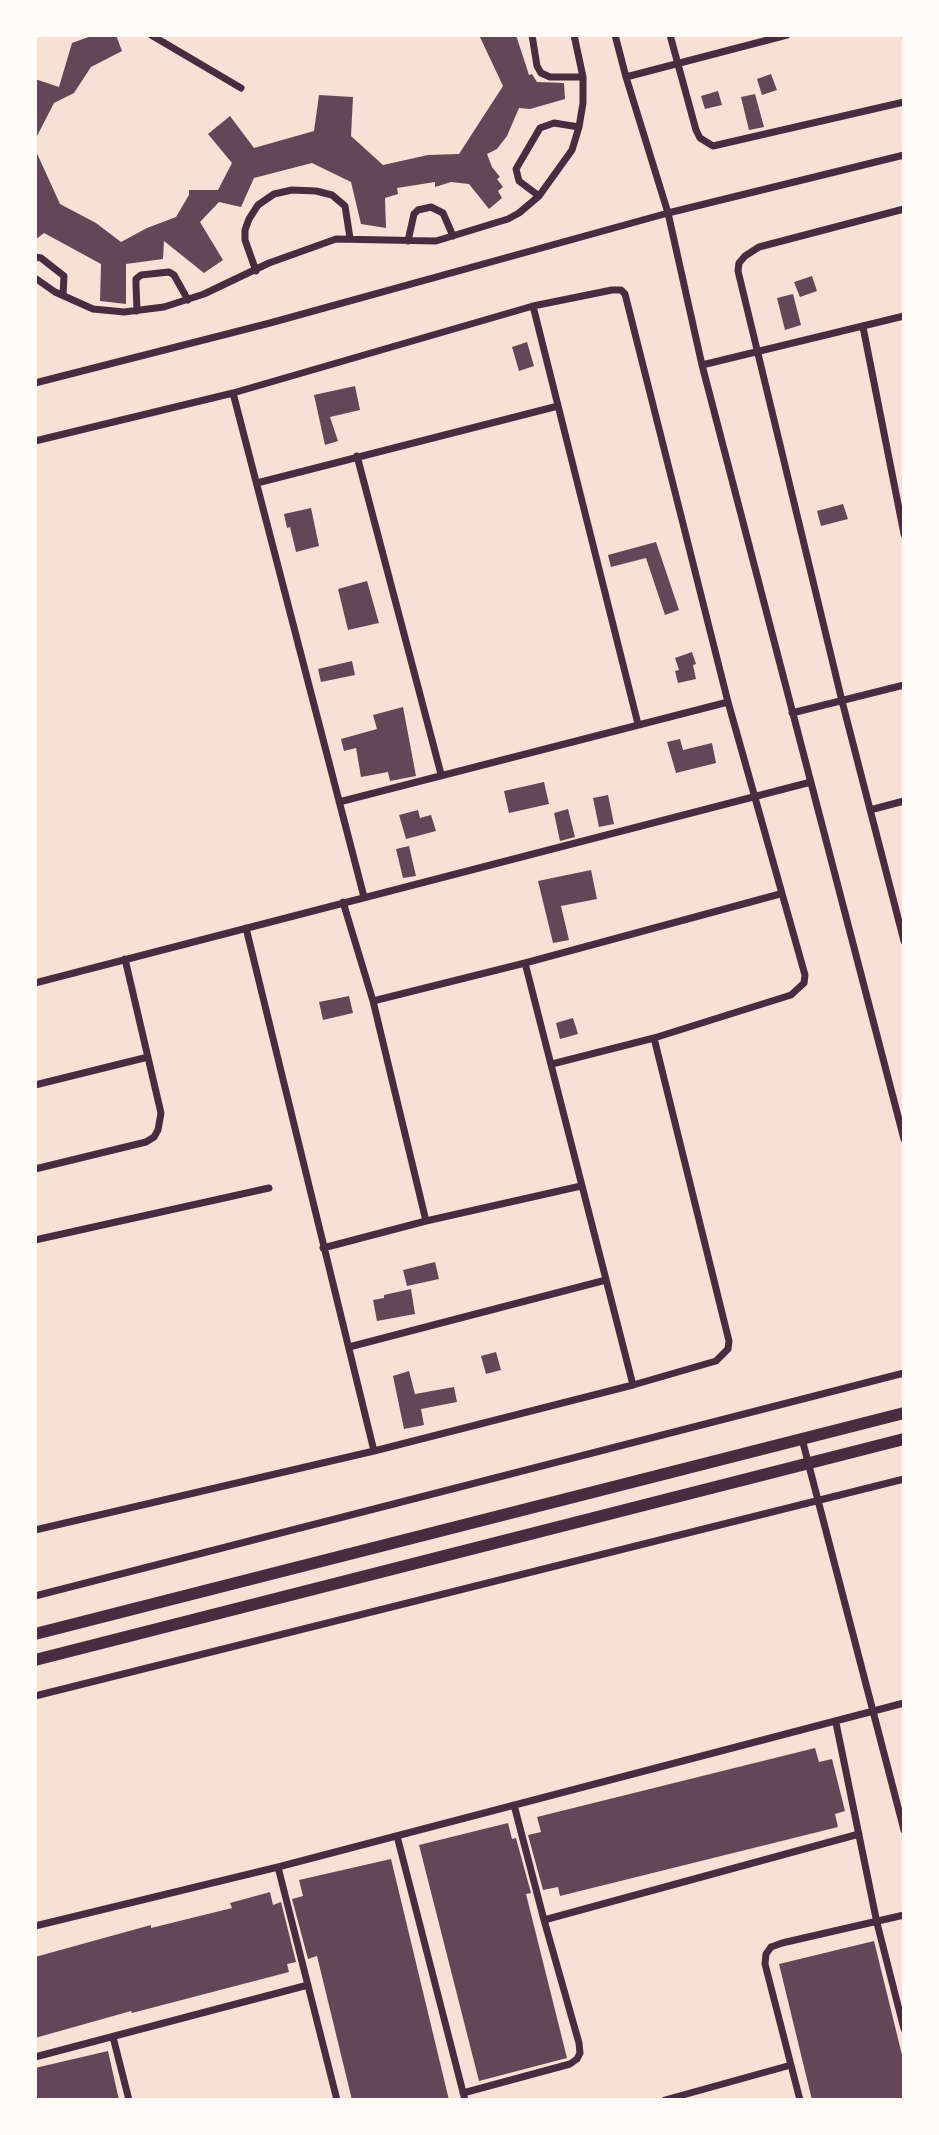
<!DOCTYPE html>
<style>
body{margin:0}
#map{position:relative;width:939px;height:2135px;overflow:hidden;background:#f7e1d7;font-family:"PT Sans Narrow",sans-serif}
canvas{display:block}
.frame{position:absolute;inset:0;border:37px solid #fffaf5;pointer-events:none}
</style>
<div id="map">
<canvas width="939" height="2135"></canvas>
<div class="frame"></div>
</div>
<script>
const c = document.querySelector('canvas').getContext('2d');
c.lineJoin = 'round';
function fillPath(path, color) { c.fillStyle = color; c.fill(path, 'evenodd'); }
const toPath = rows => new Path2D(rows.map(r => 'M' + r).join(''));
function trace(path, color, width, dash) { c.strokeStyle = color; c.lineWidth = width; c.lineCap = dash ? 'butt' : 'round'; c.setLineDash(dash || []); c.stroke(path); }
const building = toPath([
 [94,35,116,35,122,51,91,67,74,93,54,103,35,140,35,79,59,87,72,43],
 [479,35,516,35,529,75,532,74,537,82,564,83,565,99,530,109,519,108,507,136,497,149,487,154,492,167,500,177,497,179,503,187,498,191,502,198,489,209,469,184,451,182,435,187,435,182,397,188,398,194,385,198,386,228,361,224,351,182,312,163,254,178,241,207,219,202,200,222,223,260,204,273,164,241,163,259,126,264,126,304,100,301,101,264,44,233,35,240,35,149,60,204,96,223,121,242,147,228,176,217,189,195,189,190,218,190,232,163,208,134,230,116,254,148,314,131,319,95,353,97,351,136,383,165,428,155,459,154,503,86],
 [771,74,777,90,762,95,757,79],
 [718,91,722,105,705,109,701,96],
 [755,94,764,127,749,130,741,97],
 [812,276,817,291,800,297,794,282],
 [793,294,801,325,785,330,777,298],
 [527,342,534,366,519,371,512,347],
 [355,386,360,410,330,417,338,441,325,445,314,395],
 [843,504,848,519,821,526,817,511],
 [311,508,319,546,296,552,290,527,287,528,284,514],
 [656,542,679,610,665,615,646,558,611,567,608,555],
 [367,581,379,623,348,630,338,589],
 [692,652,696,664,693,665,696,679,678,683,675,671,679,670,675,658],
 [352,661,355,675,321,682,318,669],
 [403,707,416,776,390,781,388,772,361,777,356,748,344,751,341,739,377,729,373,715],
 [680,739,683,750,712,743,716,763,676,773,667,742],
 [544,782,549,804,509,813,504,791],
 [608,795,614,824,599,827,593,798],
 [568,809,575,837,560,841,554,813],
 [418,810,420,818,431,815,436,831,406,839,399,815],
 [409,846,416,876,403,878,396,849],
 [591,870,597,899,561,906,569,940,553,943,538,881],
 [349,996,353,1013,323,1020,319,1002],
 [573,1018,578,1034,560,1039,556,1023],
 [435,1262,439,1279,407,1286,403,1270],
 [411,1289,415,1314,377,1321,373,1300,384,1298,384,1295],
 [496,1352,501,1370,486,1374,481,1356],
 [409,1371,415,1394,454,1387,457,1402,421,1409,424,1425,404,1429,393,1376],
 [815,1748,819,1762,832,1759,845,1811,835,1814,838,1827,560,1896,558,1887,543,1890,528,1835,541,1832,537,1817],
 [508,1823,512,1839,516,1838,531,1893,526,1894,567,2058,479,2081,419,1845],
 [391,1859,449,2100,352,2100,317,1956,308,1959,292,1899,303,1896,299,1880],
 [270,1892,273,1905,281,1902,296,1962,287,1964,289,1972,132,2013,131,2011,35,2038,35,1957,151,1925,151,1928,232,1908,230,1903],
 [874,1941,904,2063,904,2100,812,2100,779,1964],
 [108,2051,119,2100,35,2100,35,2068]
]);
const minor = toPath([
 [151,35,241,88],
 [532,35,537,66,541,73,550,77,583,77],
 [615,35,626,77,668,213,702,365,904,1139],
 [670,35,696,130,700,138,713,146,904,102],
 [626,77,787,35],
 [539,196,519,181,516,169,540,128,554,123,579,127],
 [904,209,759,247,745,256,739,263,738,271,842,701,904,941],
 [408,241,414,214,418,210,431,207,443,213,453,236],
 [35,257,41,258,64,276,63,295],
 [256,271,245,240,245,230,249,219,258,205,274,194,292,190,316,191,332,195,345,206,350,238],
 [35,278,55,292,93,309,124,312,164,307,204,294,269,263,336,239,436,241,508,219,519,213,539,196,572,150,579,127,583,103,583,77,574,35],
 [533,306,638,724],
 [137,311,136,285,136,279,141,275,169,272,174,275,188,300],
 [863,327,904,534],
 [702,365,904,316],
 [35,383,270,323,668,213,904,155],
 [233,393,364,897],
 [35,441,233,393,533,306,612,290,621,290,625,294,728,702,805,975,804,983,791,995,654,1038,552,1064],
 [357,456,441,774],
 [257,483,558,406],
 [792,713,904,685],
 [339,802,728,702],
 [870,810,904,801],
 [343,902,373,1001,426,1221],
 [246,928,374,1451],
 [525,963,633,1385],
 [35,983,811,782],
 [373,1001,525,963,780,894],
 [35,1085,148,1057],
 [35,1169,146,1142,154,1137,158,1130,161,1113,125,959],
 [35,1240,269,1188],
 [323,1248,426,1221,581,1186],
 [349,1347,606,1280],
 [802,1439,904,1830],
 [35,1530,374,1451,633,1385,716,1361,728,1349,729,1341,654,1038],
 [35,1596,904,1373],
 [35,1696,904,1479],
 [836,1723,877,1923,904,2029],
 [397,1836,465,2100],
 [278,1867,337,2100],
 [544,1920,859,1834],
 [35,1926,278,1867,904,1703],
 [113,2037,129,2100],
 [35,2057,308,1985],
 [463,2093,570,2064,577,2059,580,2053,579,2043,544,1920,514,1805],
 [665,2100,791,2065],
 [800,2100,765,1964,766,1954,771,1947,782,1943,904,1915]
]);
const tertiary = toPath([
 [35,1634,904,1413],
 [35,1660,904,1439]
]);
fillPath(building, '#644757');
trace(minor, '#4a2c40', 7);
trace(tertiary, '#4a2c40', 12);
</script>
